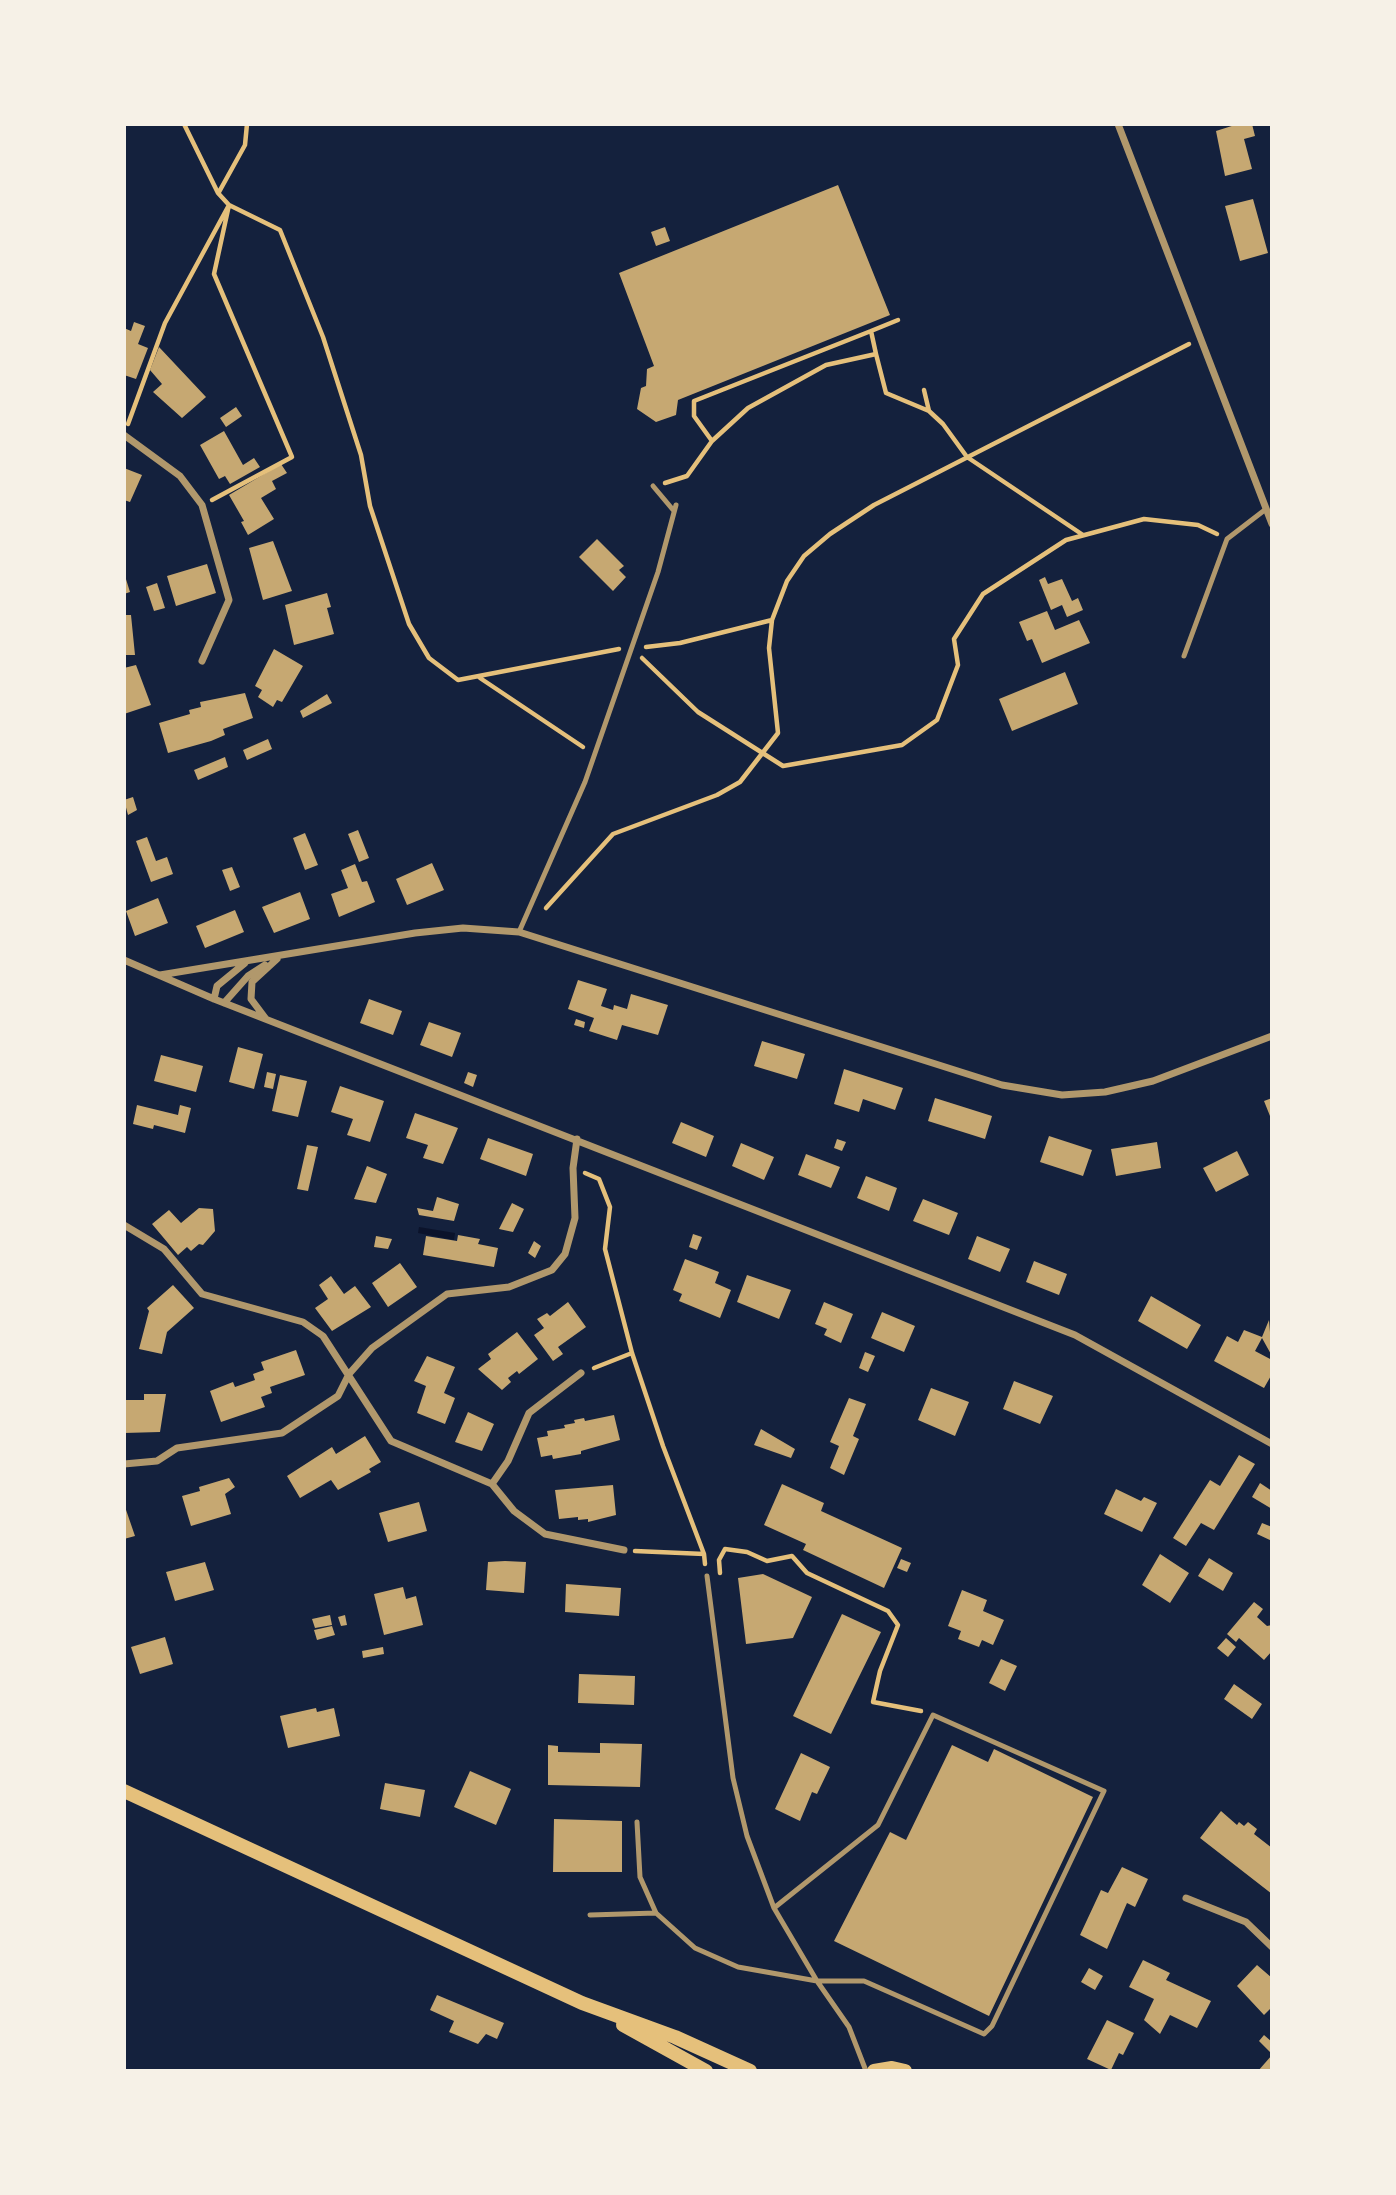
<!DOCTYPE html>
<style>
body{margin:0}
#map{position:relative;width:1396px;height:2195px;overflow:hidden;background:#14213d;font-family:"Roboto Serif",serif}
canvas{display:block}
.frame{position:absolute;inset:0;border:126px solid #f6f1e7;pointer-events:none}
</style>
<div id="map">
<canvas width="1396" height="2195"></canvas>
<div class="frame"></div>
</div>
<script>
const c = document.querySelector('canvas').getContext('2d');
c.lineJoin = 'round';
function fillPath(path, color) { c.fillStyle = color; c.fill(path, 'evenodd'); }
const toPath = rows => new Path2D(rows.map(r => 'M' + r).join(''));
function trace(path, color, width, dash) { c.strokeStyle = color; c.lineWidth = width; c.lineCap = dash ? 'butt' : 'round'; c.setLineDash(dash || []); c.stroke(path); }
const water = toPath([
 [419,1227,455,1233,454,1240,418,1233]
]);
const building = toPath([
 [1238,124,1252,124,1255,136,1244,139,1252,169,1225,176,1216,131],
 [838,185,890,315,678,400,676,415,656,422,637,409,641,388,646,386,647,369,654,366,619,273],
 [1253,199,1268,253,1240,261,1225,206],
 [665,227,670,241,656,246,651,232],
 [134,322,145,326,138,344,148,348,136,379,124,375,124,328,131,331],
 [159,347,206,397,182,418,153,392,162,384,150,370],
 [236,407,242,416,226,427,220,418],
 [224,431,243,465,254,458,260,467,230,484,225,476,219,479,200,445],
 [281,464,287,473,272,481,276,489,261,498,274,519,248,535,241,522,244,521,229,495],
 [124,468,142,475,130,502,124,500],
 [597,539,624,566,619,570,626,577,613,591,579,557],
 [273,541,292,591,263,600,249,548],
 [207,564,216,593,176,606,167,576],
 [125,576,130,592,124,594,124,577],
 [1045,577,1048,584,1062,579,1072,601,1078,598,1083,610,1067,617,1062,605,1051,610,1039,580],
 [157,583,165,608,154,611,146,587],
 [327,593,331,607,327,608,334,634,294,645,285,605],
 [1047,611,1055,630,1079,620,1090,643,1042,663,1032,639,1027,641,1019,622],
 [124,615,131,615,135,655,124,655],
 [274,649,303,666,282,702,277,700,273,707,258,697,262,690,255,686],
 [136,665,151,705,124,714,124,668],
 [1065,672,1078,704,1012,731,999,699],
 [245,693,253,718,223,729,225,735,211,741,168,753,159,723,190,714,189,710,201,707,200,702],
 [327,694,332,703,303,718,300,711],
 [268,739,272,749,247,760,243,750],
 [225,757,228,767,198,780,194,770],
 [133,797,137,810,128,815,124,800],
 [358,830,369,858,359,862,348,834],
 [305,833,318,865,305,870,293,838],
 [147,837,156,861,167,857,173,874,151,882,136,841],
 [432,863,444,890,407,905,396,879],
 [355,864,362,882,367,881,375,902,339,917,331,894,348,888,341,870],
 [232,867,240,887,230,891,222,870],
 [300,892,310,919,274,933,262,907],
 [158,898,168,923,135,936,126,911],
 [235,910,244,932,205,948,196,926],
 [578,980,607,989,601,1006,613,1010,614,1005,627,1009,631,994,668,1005,658,1035,622,1025,617,1040,589,1031,594,1018,568,1009],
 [369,999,402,1011,393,1035,360,1023],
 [576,1019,585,1022,584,1028,574,1025],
 [429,1022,461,1033,452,1057,420,1045],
 [762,1041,805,1054,797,1079,754,1066],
 [238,1047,263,1054,254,1089,229,1082],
 [161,1055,203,1066,196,1092,154,1081],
 [844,1069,903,1088,895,1110,863,1099,859,1112,834,1104],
 [267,1072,276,1074,273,1089,264,1087],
 [468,1072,477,1075,473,1087,464,1083],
 [280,1075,307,1081,298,1117,272,1111],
 [340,1086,384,1101,370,1142,347,1135,353,1119,331,1112],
 [935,1098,992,1116,985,1139,928,1121],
 [1272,1098,1272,1121,1264,1101],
 [137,1105,178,1115,180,1105,191,1108,185,1133,154,1125,153,1129,133,1124],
 [415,1113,458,1128,443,1164,423,1158,428,1145,406,1138],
 [681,1122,714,1136,706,1157,672,1143],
 [1049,1136,1092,1150,1083,1176,1040,1162],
 [488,1138,533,1154,526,1176,480,1159],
 [837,1139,846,1142,842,1151,834,1148],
 [1157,1142,1161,1168,1116,1176,1111,1149],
 [741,1143,774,1157,764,1180,732,1166],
 [307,1145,318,1147,308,1191,297,1189],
 [1237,1151,1249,1175,1216,1192,1203,1168],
 [806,1154,840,1167,831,1188,798,1175],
 [367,1166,387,1174,376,1203,354,1199],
 [866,1176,897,1188,889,1211,857,1198],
 [437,1197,459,1204,454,1221,419,1215,417,1208,433,1211],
 [923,1199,958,1213,949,1235,913,1221],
 [512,1203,524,1209,513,1232,499,1229],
 [199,1208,213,1209,215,1231,203,1245,199,1244,191,1251,187,1247,178,1255,152,1224,169,1210,181,1223],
 [693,1234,702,1237,697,1250,689,1247],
 [458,1235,480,1239,478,1244,498,1248,494,1267,423,1255,426,1236,457,1241],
 [376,1236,392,1239,388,1249,374,1247],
 [977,1236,1010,1249,1000,1272,968,1259],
 [534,1241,541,1246,535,1258,528,1253],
 [685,1259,719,1272,715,1283,731,1290,720,1318,679,1301,682,1294,673,1290],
 [1034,1261,1067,1274,1059,1295,1026,1282],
 [400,1263,417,1287,388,1307,372,1283],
 [747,1275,791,1290,779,1319,737,1302],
 [331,1276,344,1294,355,1286,371,1307,332,1331,315,1308,328,1299,319,1285],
 [173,1285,194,1308,167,1332,162,1354,139,1349,149,1311,147,1308],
 [1151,1296,1201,1325,1187,1349,1138,1321],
 [568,1302,586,1327,558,1347,563,1354,553,1361,534,1335,544,1328,537,1319,547,1313,550,1316],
 [824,1302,853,1314,841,1343,824,1335,827,1329,815,1324],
 [882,1312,915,1326,904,1352,871,1338],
 [1269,1320,1272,1356,1262,1338,1255,1351,1272,1360,1272,1374,1264,1388,1214,1361,1227,1336,1238,1342,1244,1330,1262,1337],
 [517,1332,538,1359,519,1374,517,1371,508,1378,511,1382,502,1390,478,1369,491,1359,488,1354],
 [296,1350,305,1375,270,1387,272,1393,261,1397,265,1407,221,1422,210,1391,233,1382,235,1387,255,1380,253,1374,264,1370,261,1362],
 [865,1352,875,1356,868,1372,859,1368],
 [427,1356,455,1367,444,1393,455,1398,445,1424,417,1413,426,1386,414,1381],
 [1014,1381,1053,1396,1040,1424,1003,1409],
 [931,1388,969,1402,955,1436,918,1420],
 [144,1394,166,1394,160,1432,124,1433,124,1400,144,1400],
 [849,1398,866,1404,853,1436,859,1439,844,1475,830,1468,839,1446,830,1442],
 [468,1412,494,1424,482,1451,455,1442],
 [614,1415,620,1440,581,1451,581,1454,553,1459,552,1455,541,1457,537,1438,548,1436,547,1431,565,1428,564,1425,575,1423,574,1420,584,1418,585,1421],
 [761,1429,795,1449,791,1458,754,1445],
 [365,1436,381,1462,369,1469,371,1472,338,1490,331,1480,300,1498,287,1476,332,1447,336,1454],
 [1239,1455,1255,1464,1214,1530,1201,1523,1186,1546,1173,1538,1210,1480,1220,1486],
 [229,1478,235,1487,225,1494,231,1514,191,1526,182,1496,200,1491,199,1487],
 [1260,1483,1272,1491,1272,1509,1252,1497],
 [782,1484,824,1503,821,1511,902,1548,884,1588,803,1550,806,1544,764,1525],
 [613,1485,616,1515,588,1522,588,1519,578,1520,578,1517,559,1519,555,1490],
 [1116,1489,1141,1501,1144,1497,1157,1503,1142,1532,1104,1514],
 [419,1502,427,1531,388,1542,379,1513],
 [124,1504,135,1536,124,1539],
 [1262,1523,1272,1527,1272,1541,1257,1534],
 [1160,1554,1189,1573,1170,1603,1142,1585],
 [1209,1558,1233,1573,1223,1591,1198,1576],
 [901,1559,911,1563,907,1572,897,1568],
 [505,1561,526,1562,524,1593,486,1590,488,1562],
 [205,1562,214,1590,175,1601,166,1572],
 [763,1574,812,1597,793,1638,746,1644,738,1578],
 [566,1584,621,1588,619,1616,565,1612],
 [403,1587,406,1599,416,1596,423,1625,384,1635,374,1594],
 [962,1590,987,1600,983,1611,1004,1620,993,1645,982,1640,979,1647,958,1639,961,1631,948,1626],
 [1254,1602,1263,1609,1257,1617,1267,1626,1272,1625,1272,1651,1264,1660,1239,1638,1236,1642,1227,1634],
 [842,1614,881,1632,831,1734,793,1716],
 [330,1615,332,1625,315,1628,312,1619],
 [345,1615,347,1625,341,1626,338,1617],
 [332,1626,335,1635,317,1640,314,1630],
 [165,1637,173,1664,140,1674,131,1647],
 [1226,1638,1236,1647,1228,1657,1217,1648],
 [383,1647,384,1654,363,1658,362,1651],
 [1001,1659,1017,1666,1005,1691,989,1683],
 [579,1674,635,1676,634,1705,578,1703],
 [1234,1684,1262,1704,1252,1719,1224,1699],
 [316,1708,317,1712,334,1708,340,1736,288,1748,280,1716],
 [600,1743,642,1744,640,1787,548,1785,548,1745,558,1746,558,1752,600,1753],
 [952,1745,988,1762,994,1749,1093,1797,989,2016,834,1941,890,1832,906,1840],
 [801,1753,830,1767,817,1794,812,1792,800,1821,775,1809],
 [470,1771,511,1789,496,1825,454,1807],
 [385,1783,425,1790,420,1817,380,1809],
 [1221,1811,1237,1825,1239,1822,1244,1826,1248,1822,1257,1829,1254,1834,1272,1848,1272,1894,1200,1838],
 [554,1819,622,1821,622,1872,553,1872],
 [1122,1867,1148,1879,1135,1907,1127,1903,1107,1949,1080,1935,1101,1890,1108,1893],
 [1143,1960,1170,1973,1166,1980,1211,2001,1197,2028,1170,2015,1160,2034,1144,2020,1154,1999,1129,1987],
 [1257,1965,1272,1978,1272,2007,1264,2015,1237,1986],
 [1089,1968,1103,1976,1095,1990,1081,1982],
 [437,1995,504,2023,497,2039,486,2034,478,2044,449,2032,454,2021,430,2010],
 [1107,2020,1134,2033,1123,2055,1119,2053,1111,2070,1087,2059],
 [1264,2035,1272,2042,1272,2054,1259,2041],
 [1272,2055,1272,2071,1258,2071]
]);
const path = toPath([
 [219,192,245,145,247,124],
 [871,331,898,320],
 [924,390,929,411,943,424,967,457,1083,535],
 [128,424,165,323,229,205,218,193,184,124],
 [712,441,694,416,694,401,871,331,876,354],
 [665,483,687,476,712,441,748,408,826,365,876,354,886,393,929,411],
 [212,500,292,457,214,274,229,205,280,230,323,337,361,455,370,506,409,624,429,658,458,680,619,649],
 [646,647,680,643,772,620],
 [642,658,698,712,783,766,902,745,937,720,958,665,954,639,983,594,1066,540,1144,519,1198,525,1217,534],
 [480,678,583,747],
 [546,908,613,834,717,795,740,782,778,733,769,648,772,620,787,581,804,556,830,534,874,505,1189,344],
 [585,1173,599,1179,610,1207,605,1249,632,1353,663,1446,704,1554],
 [594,1368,632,1353],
 [635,1551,704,1554,705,1564],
 [720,1573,719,1560,725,1549,747,1552,767,1561,792,1556,807,1573,888,1611,898,1625,880,1671,873,1702,921,1711]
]);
const service = toPath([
 [653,486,674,511],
 [1184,656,1227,539,1266,509],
 [519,932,585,782,658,572,676,505],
 [707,1576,733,1778,747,1836,774,1908,817,1981,849,2027,866,2071],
 [637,1822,640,1877,656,1913,695,1948,738,1967,817,1981,864,1981,984,2034,992,2026,1104,1791,933,1715,878,1825,774,1908],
 [590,1915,656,1913]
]);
const minor = toPath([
 [1118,124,1272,524],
 [124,435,180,476,202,505,229,600,202,661],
 [124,960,214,999,1075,1335,1272,1444],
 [160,975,415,933,463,928,519,932,1002,1085,1062,1095,1105,1092,1153,1081,1272,1036],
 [214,999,217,986,245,963],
 [224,1003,248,976,265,965],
 [266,1019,251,999,252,982,277,959],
 [124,1225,164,1249,202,1294,303,1322,323,1336,391,1441,492,1484,514,1511,545,1534,624,1550],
 [124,1464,157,1461,177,1448,282,1433,338,1396,349,1374,372,1348,447,1294,509,1287,552,1270,565,1254,575,1218,573,1168,577,1139],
 [492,1484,508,1461,529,1413,581,1373],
 [1186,1898,1246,1922,1272,1947]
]);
const secondary = toPath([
 [124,1791,582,2003,675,2037,750,2071],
 [623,2025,706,2071],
 [874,2071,892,2068,905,2071]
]);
fillPath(water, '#0b132b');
fillPath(building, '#c6a872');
trace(path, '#e5c07b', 4.5);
trace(service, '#b1986c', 5);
trace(minor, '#b1986c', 7);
trace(secondary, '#e5c07b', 14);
</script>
